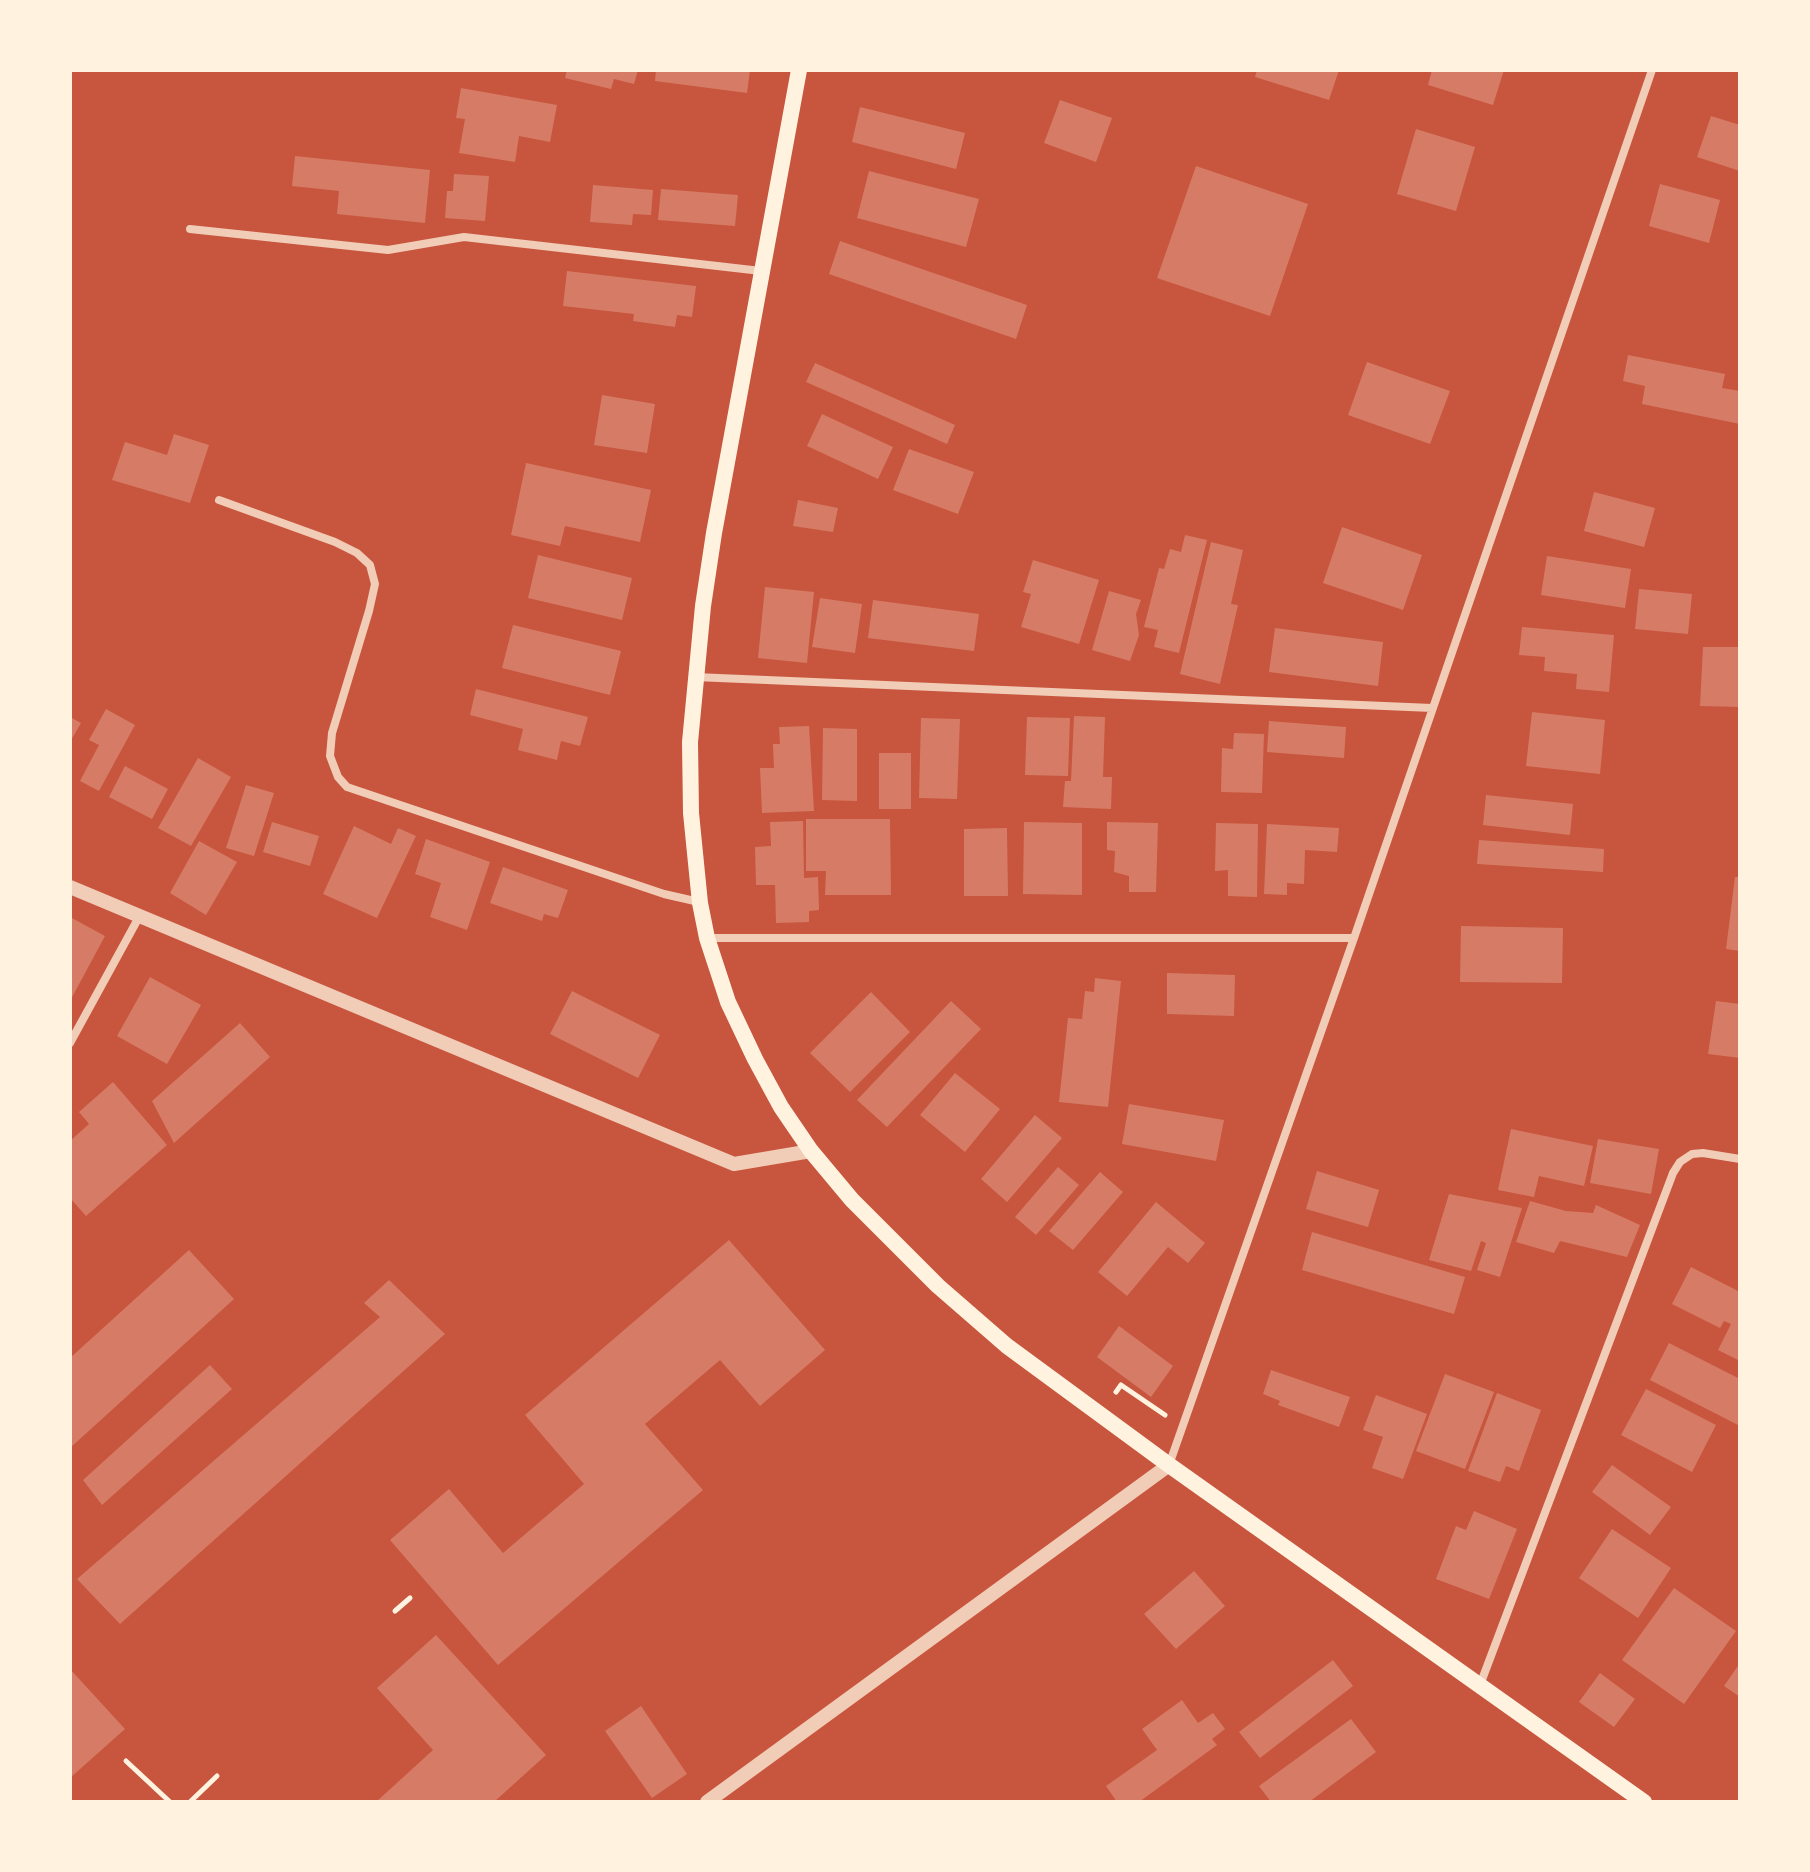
<!DOCTYPE html>
<style>
body{margin:0}
#map{position:relative;width:1810px;height:1872px;overflow:hidden;background:#c8553d;font-family:Overpass,sans-serif}
canvas{display:block}
.frame{position:absolute;inset:0;border:72px solid #fff3e0;pointer-events:none}
</style>
<div id="map">
<canvas width="1810" height="1872"></canvas>
<div class="frame"></div>
</div>
<script>
const c = document.querySelector('canvas').getContext('2d');
c.lineJoin = 'round';
function fillPath(path, color) { c.fillStyle = color; c.fill(path, 'evenodd'); }
const toPath = rows => new Path2D(rows.map(r => 'M' + r).join(''));
function trace(path, color, width, dash) { c.strokeStyle = color; c.lineWidth = width; c.lineCap = dash ? 'butt' : 'round'; c.setLineDash(dash || []); c.stroke(path); }
const building = toPath([
 [567,70,638,70,634,84,614,79,611,89,565,78],
 [656,70,750,70,747,93,655,81],
 [1257,70,1339,70,1329,100,1255,77],
 [1432,70,1504,70,1493,105,1428,85],
 [461,88,557,105,550,142,519,136,515,162,459,153,465,119,456,118],
 [1060,100,1112,118,1096,162,1044,143],
 [860,107,965,133,956,169,852,142],
 [1711,116,1740,125,1740,171,1697,157],
 [1416,129,1475,147,1456,211,1397,194],
 [295,156,430,170,425,223,337,214,339,191,292,186],
 [1196,166,1308,204,1270,316,1157,278],
 [869,171,979,199,966,247,857,218],
 [454,174,489,176,485,221,445,218,447,191,453,191],
 [1660,184,1720,200,1709,243,1649,226],
 [593,185,653,190,651,215,633,214,632,225,590,222],
 [661,189,738,195,735,226,658,220],
 [840,241,1027,305,1016,339,829,274],
 [567,271,696,286,692,317,677,315,675,327,633,321,634,314,563,306],
 [1628,355,1725,374,1722,388,1740,391,1740,424,1642,404,1645,386,1623,381],
 [1367,362,1450,391,1430,444,1348,415],
 [815,363,955,425,947,444,806,382],
 [602,395,655,404,647,453,594,445],
 [822,414,893,447,878,479,807,446],
 [174,434,209,445,190,503,112,480,125,442,167,455],
 [909,449,974,472,958,514,893,490],
 [526,463,651,490,640,542,565,526,560,546,511,535],
 [1594,492,1655,508,1644,547,1584,531],
 [798,500,838,508,833,532,793,526],
 [1342,527,1422,555,1403,610,1323,583],
 [1185,535,1207,540,1179,653,1154,647,1158,630,1144,627,1159,568,1164,569,1170,549,1181,552],
 [1211,542,1243,550,1231,604,1238,605,1220,684,1180,674],
 [538,555,632,578,622,620,528,598],
 [1547,556,1631,569,1625,608,1541,595],
 [1033,560,1099,580,1079,644,1021,627,1031,594,1023,592],
 [765,587,814,592,807,663,758,658],
 [1639,589,1692,594,1688,634,1635,629],
 [1109,591,1141,600,1136,614,1139,635,1130,661,1092,650],
 [820,598,862,604,855,653,812,647],
 [873,600,979,614,974,651,868,638],
 [513,625,621,651,610,695,502,668],
 [1522,627,1614,635,1609,692,1576,689,1577,674,1544,671,1545,657,1519,655],
 [1275,628,1383,642,1378,686,1269,672],
 [1703,647,1740,647,1740,707,1700,706],
 [476,689,588,717,580,746,561,741,557,760,518,750,523,729,470,715],
 [106,709,135,725,99,791,80,781,99,745,89,740],
 [1532,712,1605,720,1600,774,1526,766],
 [1074,716,1105,717,1103,777,1112,777,1111,809,1063,807,1065,781,1071,781],
 [70,717,81,723,70,742],
 [1027,717,1070,718,1068,776,1025,775],
 [921,718,960,719,957,799,919,798],
 [1269,721,1346,727,1344,758,1267,752],
 [809,726,814,811,762,813,760,768,774,768,773,744,780,744,779,727],
 [823,728,857,729,857,801,822,800],
 [1234,733,1264,734,1262,793,1221,792,1222,748,1233,749],
 [879,753,911,753,911,809,879,809],
 [198,758,231,777,191,846,158,828],
 [125,766,168,789,152,819,109,797],
 [246,785,274,793,254,856,226,848],
 [1486,795,1573,804,1570,835,1483,825],
 [806,819,890,819,891,895,825,895,826,871,806,871],
 [803,821,804,878,818,877,819,910,809,911,809,922,776,923,775,885,756,885,755,847,771,846,770,822],
 [272,822,319,836,310,866,263,852],
 [1024,822,1082,823,1082,895,1023,894],
 [1107,822,1158,823,1156,892,1129,892,1129,876,1114,872,1115,851,1107,850],
 [1216,823,1258,824,1257,897,1228,896,1228,870,1215,871],
 [1267,824,1339,828,1337,852,1305,850,1304,884,1287,883,1287,895,1264,894],
 [354,826,391,844,398,828,416,836,377,918,323,894],
 [1007,828,1008,896,964,896,964,829],
 [426,839,490,862,467,930,430,917,441,883,415,874],
 [1479,840,1604,849,1603,872,1477,864],
 [199,841,237,862,206,915,170,893],
 [503,867,568,890,558,918,544,914,542,921,490,903],
 [1735,877,1740,877,1740,951,1726,949],
 [70,917,105,936,70,1001],
 [1461,926,1563,928,1562,983,1460,982],
 [1167,973,1235,975,1234,1016,1167,1014],
 [150,977,201,1005,167,1064,117,1036],
 [1095,978,1121,981,1108,1107,1059,1102,1068,1018,1082,1019,1085,991,1094,992],
 [572,991,660,1035,638,1078,550,1034],
 [871,992,910,1032,850,1092,810,1053],
 [951,1001,981,1029,887,1127,857,1100],
 [1716,1001,1740,1004,1740,1058,1708,1054],
 [240,1023,270,1057,174,1143,152,1101],
 [955,1073,1000,1109,965,1152,920,1115],
 [113,1082,167,1145,86,1216,70,1198,70,1141,89,1124,79,1112],
 [1129,1104,1224,1120,1216,1161,1122,1144],
 [1035,1115,1062,1138,1007,1202,981,1179],
 [1511,1129,1593,1146,1584,1186,1539,1176,1534,1197,1498,1190],
 [1598,1139,1659,1149,1651,1194,1590,1183],
 [1058,1167,1079,1185,1036,1235,1015,1217],
 [1317,1171,1379,1190,1368,1227,1306,1209],
 [1100,1172,1123,1192,1073,1250,1049,1231],
 [1449,1194,1522,1208,1500,1277,1477,1270,1486,1243,1481,1241,1471,1271,1429,1260],
 [1530,1201,1566,1211,1593,1213,1596,1205,1640,1225,1627,1257,1560,1241,1554,1253,1516,1242],
 [1156,1202,1205,1243,1188,1263,1168,1247,1127,1296,1098,1272],
 [1312,1232,1465,1277,1454,1314,1302,1270],
 [729,1240,825,1350,760,1406,720,1360,645,1424,703,1490,498,1665,390,1540,449,1489,503,1553,584,1484,525,1415],
 [189,1250,234,1299,70,1448,70,1358],
 [1691,1267,1740,1292,1740,1361,1718,1350,1731,1324,1724,1321,1720,1328,1672,1304],
 [389,1280,445,1334,120,1624,77,1579,380,1317,364,1303],
 [1119,1326,1173,1366,1151,1397,1097,1357],
 [1669,1343,1740,1379,1740,1426,1650,1380],
 [210,1365,232,1389,102,1505,83,1480],
 [1271,1370,1350,1397,1339,1427,1278,1405,1280,1401,1263,1394],
 [1445,1374,1494,1392,1465,1469,1416,1451],
 [1646,1389,1716,1425,1692,1472,1621,1435],
 [1497,1393,1541,1410,1519,1471,1506,1466,1500,1482,1468,1471],
 [1376,1395,1427,1414,1403,1479,1372,1468,1383,1437,1363,1430],
 [1612,1465,1671,1507,1650,1535,1592,1492],
 [1474,1511,1517,1529,1489,1599,1436,1579,1456,1526,1466,1530],
 [1612,1529,1671,1568,1638,1618,1579,1578],
 [1194,1571,1225,1606,1176,1649,1144,1614],
 [1674,1588,1736,1631,1684,1704,1622,1660],
 [436,1635,546,1755,494,1802,376,1802,433,1750,377,1688],
 [1333,1660,1353,1686,1260,1758,1239,1732],
 [1740,1663,1740,1697,1724,1686],
 [70,1669,125,1729,70,1778],
 [1600,1673,1635,1699,1614,1727,1579,1702],
 [1182,1700,1198,1723,1213,1713,1225,1729,1212,1739,1217,1745,1139,1802,1117,1802,1106,1786,1157,1750,1142,1729],
 [641,1706,687,1774,652,1798,605,1731],
 [1351,1719,1376,1752,1309,1802,1271,1802,1259,1786]
]);
const path = toPath([
 [1116,1392,1121,1385,1165,1415],
 [395,1611,410,1598],
 [126,1761,170,1802],
 [190,1802,217,1776]
]);
const minor = toPath([
 [190,229,388,250,464,237,761,271],
 [219,500,335,542,357,553,370,565,375,584,369,611,332,733,330,756,338,777,347,787,664,894,699,902],
 [695,677,1432,708],
 [708,938,1354,938],
 [70,1043,139,917],
 [1169,1465,1354,938,1652,70],
 [1480,1685,1673,1173,1680,1162,1692,1154,1703,1153,1740,1159]
]);
const tertiary = toPath([
 [70,887,734,1164,811,1151],
 [707,1802,1169,1465]
]);
const secondary = toPath([
 [799,70,714,533,703,606,690,742,691,813,700,903,707,938,728,1002,755,1059,781,1107,811,1151,852,1200,938,1286,1007,1346,1169,1465,1644,1802]
]);
fillPath(building, '#d67c66');
trace(path, '#fff3e0', 5);
trace(minor, '#f1ccb7', 8);
trace(tertiary, '#f1ccb7', 14);
trace(secondary, '#fff3e0', 16);
</script>
